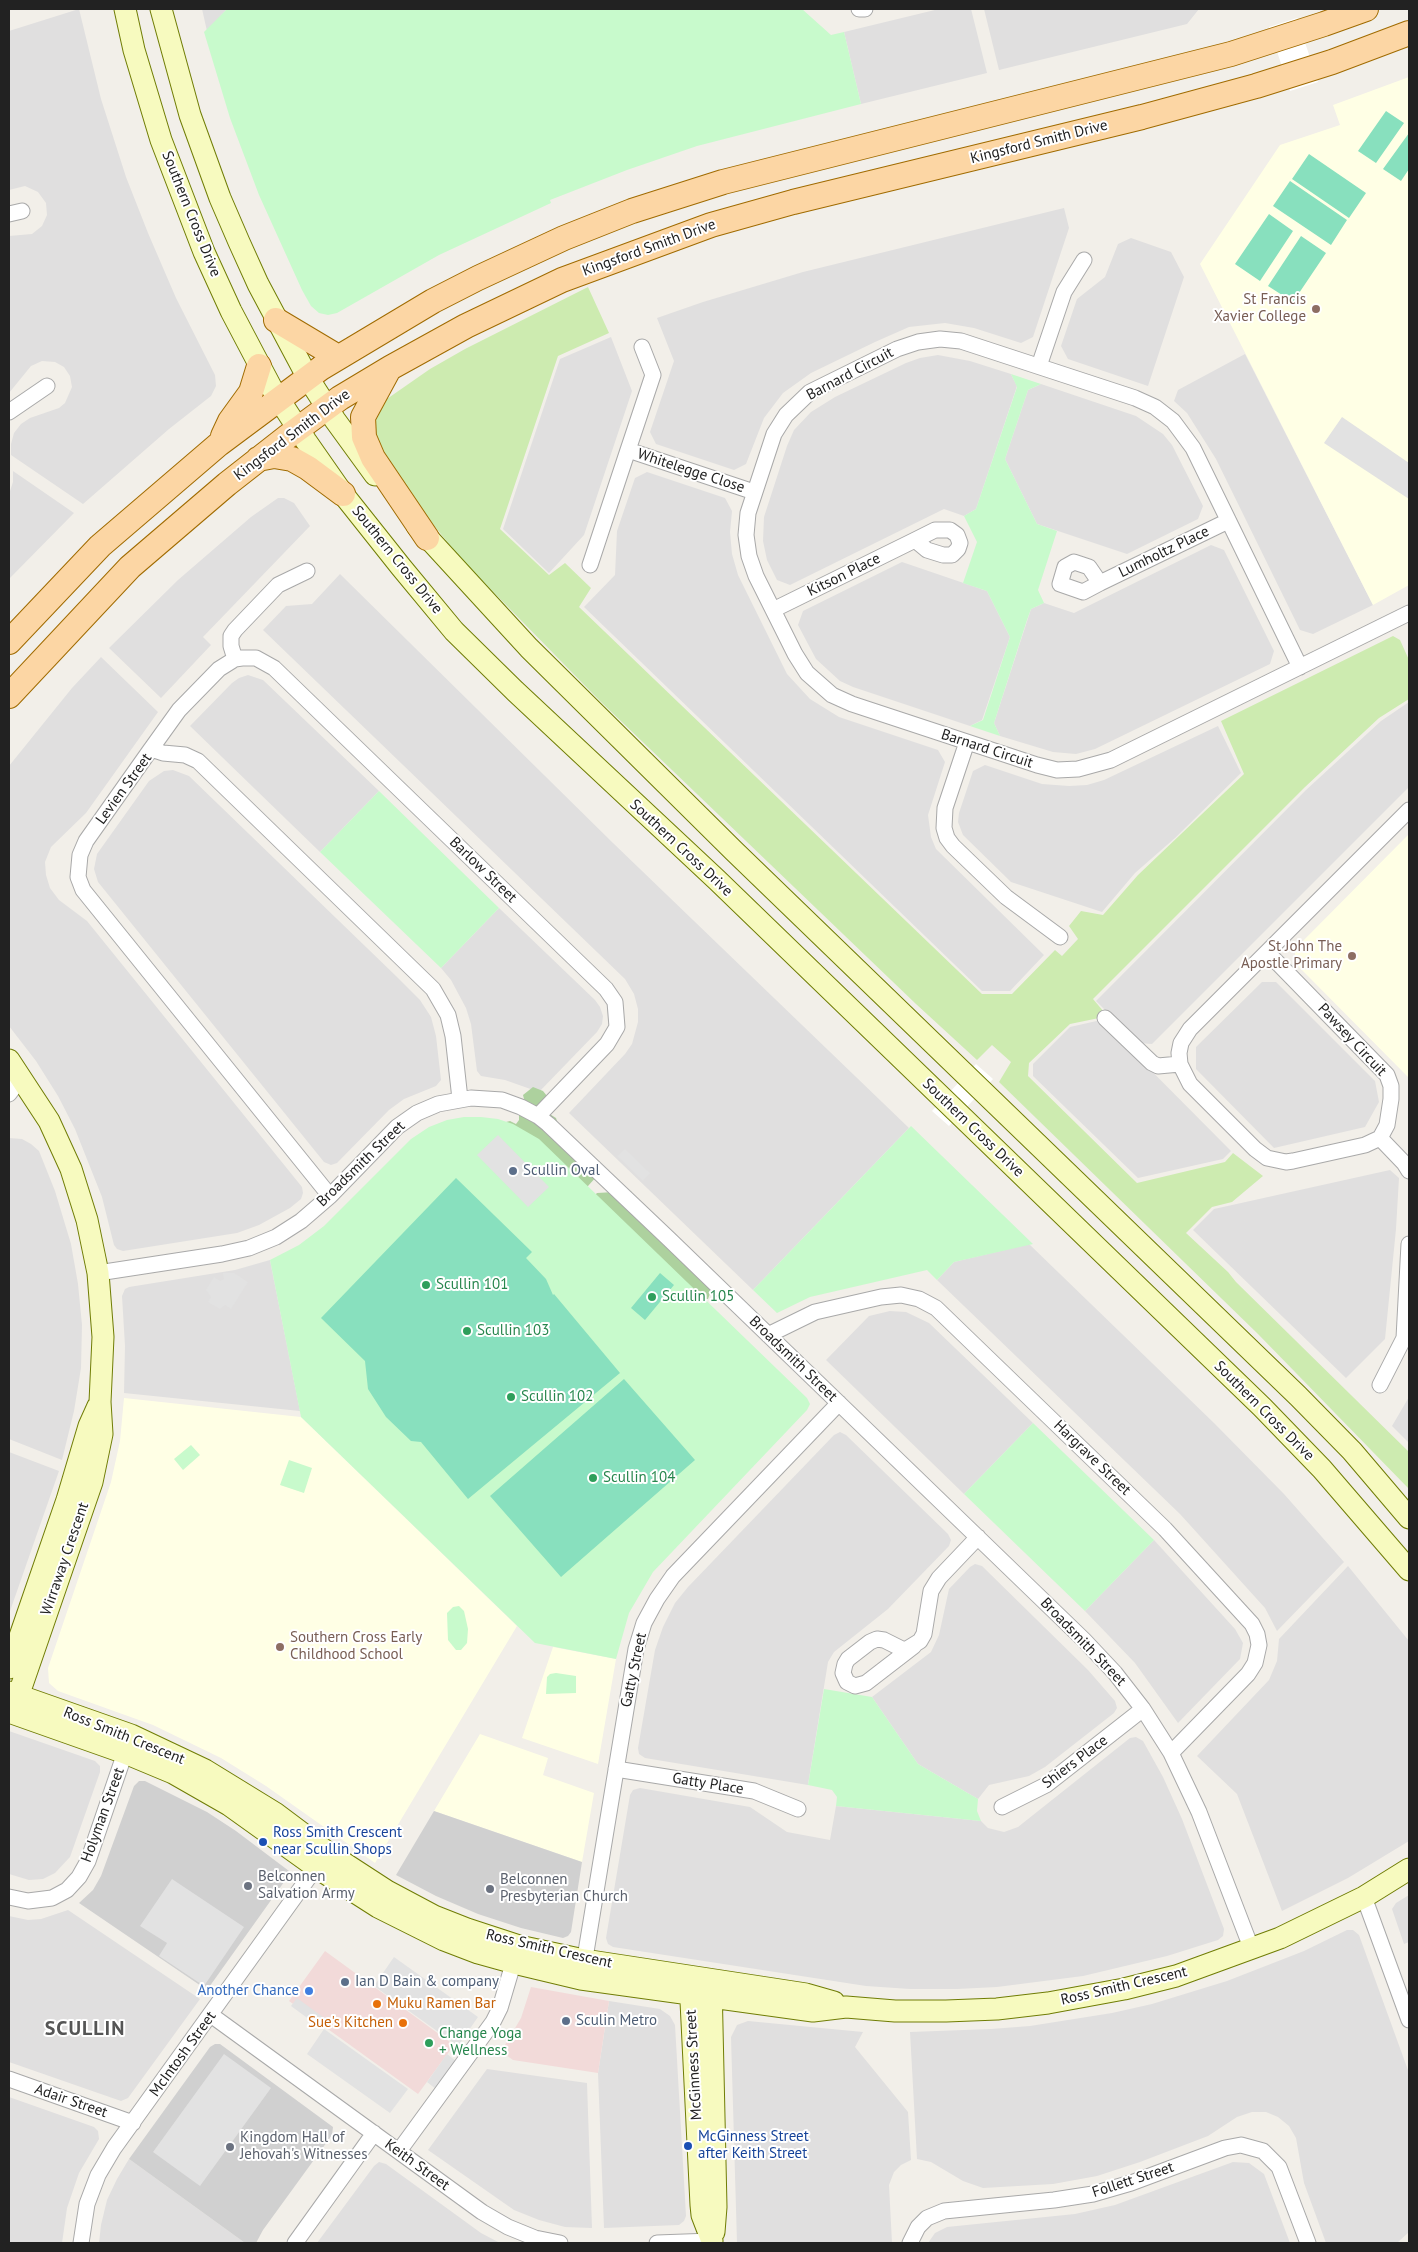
<!DOCTYPE html>
<style>
body{margin:0}
#map{position:relative;width:1418px;height:2252px;overflow:hidden;background:#f2efe9;font-family:"PT Sans",sans-serif}
canvas{display:block}
.frame{position:absolute;inset:0;border:10px solid #222;pointer-events:none}
</style>
<div id="map">
<canvas width="1418" height="2252"></canvas>
<div class="frame"></div>
</div>
<script>
const c = document.querySelector('canvas').getContext('2d');
c.lineJoin = 'round';
function fillPath(path, color) { c.fillStyle = color; c.fill(path, 'evenodd'); }
const toPath = rows => new Path2D(rows.map(r => 'M' + r).join(''));
function trace(path, color, width, dash) { c.strokeStyle = color; c.lineWidth = width; c.lineCap = dash ? 'butt' : 'round'; c.setLineDash(dash || []); c.stroke(path); }
function label(font, color, halo, rows, align = 'center') {
  c.font = font + ' "PT Sans",sans-serif'; c.lineWidth = 4; c.setLineDash([]); c.textBaseline = 'middle'; c.strokeStyle = halo; c.fillStyle = color; for (const [text, x, y, turn = 0] of rows) {
    c.save(); c.translate(x, y); c.rotate((+turn || 0) * Math.PI / 180); c.textAlign = isNaN(turn) ? turn : align; if (halo) c.strokeText(text, 0, 0); c.fillText(text, 0, 0); c.restore();
  }
}
const residential = toPath([
 [79,9,101,99,126,177,148,233,176,298,215,375,216,386,211,396,169,429,83,504,11,455,11,444,14,433,21,424,30,418,59,408,65,403,72,387,70,376,64,367,55,362,42,361,31,366,9,393,9,236,32,234,42,226,47,215,46,203,38,192,25,186,9,190,9,31],
 [202,9,227,9,207,31],
 [939,9,971,9,987,73,861,104,844,32],
 [984,9,1199,9,1187,24,999,70],
 [1064,208,1069,228,1033,337,1021,343,974,328,945,323,909,327,875,342,811,373,783,393,764,418,746,464,734,470,656,444,650,432,674,361,657,318,703,302,803,272],
 [1131,238,1171,252,1184,277,1148,386,1068,359,1061,346,1077,299,1105,277,1118,244],
 [611,337,632,391,584,535,549,573,503,529,560,359],
 [1245,354,1373,605,1313,634,1300,630,1216,459,1187,413,1174,401,1178,390],
 [938,355,970,361,1011,374,1017,386,976,509,964,516,944,509,790,585,777,580,767,560,763,541,764,517,787,446,794,430,811,412,835,397,906,363,920,358],
 [1041,384,1136,416,1163,434,1172,445,1203,506,1198,519,1127,554,1037,524,1005,459,1028,390],
 [13,471,74,513,9,579,9,494,13,482],
 [647,472,725,498,732,511,730,532,732,554,738,575,787,674,810,699,839,717,938,750,945,762,928,815,931,837,936,849,1044,955,1010,991,982,991,584,607,615,575,617,531,635,478],
 [278,498,284,498,294,503,310,526,203,637,211,645,161,698,109,648,178,580,251,517],
 [1211,545,1224,550,1274,651,1270,664,1095,749,1076,754,1053,752,1000,736,994,723,1031,609,1044,603,1074,613],
 [902,562,987,591,1010,637,982,720,970,726,853,687,840,681,816,659,798,625,803,611],
 [340,574,613,843,909,1128,753,1290,569,1113,625,1054,632,1044,638,1022,638,1009,634,994,625,979,263,630,286,606,312,604],
 [101,657,158,712,86,813,51,847,45,862,46,875,50,888,59,900,87,921,302,1187,303,1193,301,1199,290,1208,259,1225,237,1233,123,1251,117,1249,114,1245,102,1197,75,1129,58,1096,36,1061,9,1026,9,766,72,688],
 [248,675,263,680,379,791,320,852,190,726,232,683,239,678],
 [1409,702,1409,787,1152,1044,1138,1043,1096,1001,1306,790,1381,721],
 [1218,726,1241,773,1175,838,1135,873,1102,912,1011,882,963,835,958,822,959,813,973,771,985,765,1042,784,1069,786,1087,785,1104,780],
 [173,770,189,776,396,976,420,1000,431,1017,436,1036,441,1080,436,1086,404,1099,389,1110,337,1163,331,1165,324,1162,98,882,94,869,97,854,149,781,164,771],
 [499,908,595,1000,600,1007,603,1016,602,1024,597,1032,539,1092,505,1080,481,1076,477,1071,471,1024,466,1008,451,980,441,968],
 [1262,982,1276,982,1375,1081,1379,1102,1365,1127,1274,1148,1196,1069,1196,1047],
 [1101,1020,1231,1151,1223,1159,1138,1178,1033,1076,1033,1064,1070,1027],
 [9,1138,22,1139,31,1144,39,1151,55,1191,71,1244,78,1284,82,1325,81,1368,74,1411,62,1460,9,1439],
 [1390,1170,1399,1178,1396,1229,1385,1339,1346,1378,1193,1230,1214,1209],
 [1029,1244,1214,1423,1284,1494,1344,1562,1277,1631,1265,1608,1180,1514,937,1280,954,1262],
 [270,1260,300,1411,124,1393,125,1346,122,1296,125,1289,129,1287,235,1270],
 [890,1311,906,1312,929,1323,1033,1423,964,1494,826,1360,869,1316],
 [1409,1397,1409,1443,1392,1426],
 [840,1432,846,1435,948,1534,951,1540,949,1546,888,1609,834,1652,828,1662,808,1785,645,1758,639,1754,638,1748,655,1650,663,1627,675,1603,688,1587,834,1435],
 [9,1452,59,1471,9,1614],
 [1154,1540,1235,1629,1243,1643,1240,1659,1178,1723,1135,1663,1085,1611],
 [975,1564,982,1566,1088,1670,1115,1701,1117,1708,1114,1713,1045,1767,1029,1776,989,1785,978,1799,918,1764,872,1697,931,1652,939,1635,949,1589,970,1567],
 [1348,1566,1409,1641,1409,1841,1348,1878,1282,1911,1237,1794,1197,1756,1269,1680,1277,1661,1279,1639],
 [9,1731,95,1761,100,1766,100,1772,70,1857,55,1873,43,1879,29,1880,9,1874],
 [1136,1737,1143,1741,1163,1777,1182,1819,1224,1929,1223,1936,1218,1940,1167,1956,1083,1976,997,1987,957,1989,910,1989,866,1986,613,1947,608,1944,606,1938,630,1795,633,1790,640,1788,750,1807,787,1832,830,1840,836,1806,981,1821,988,1828,1004,1832,1018,1827,1130,1738],
 [1409,1895,1409,1942,1404,1944,1392,1909,1396,1903],
 [68,1910,200,1999,128,2098,121,2101,9,2062,9,1916,28,1920,41,1919],
 [1347,1930,1353,1930,1359,1935,1409,2073,1409,2232,1397,2243,1326,2243,1304,2183,1296,2138,1289,2126,1278,2117,1266,2112,1252,2112,1237,2117,1208,2136,1140,2162,1097,2176,1053,2184,983,2188,963,2181,931,2162,917,2159,910,2032,991,2029,1030,2026,1112,2013,1152,2004,1227,1981,1304,1951],
 [609,2001,660,2009,670,2016,675,2025,686,2216,684,2221,679,2225,604,2228,598,2073],
 [748,2021,863,2032,855,2047,908,2112,911,2160,901,2165,894,2172,889,2185,892,2243,737,2243,731,2037,737,2025],
 [487,2069,587,2083,592,2228,565,2227,539,2220,514,2210,428,2150],
 [9,2097,94,2127,98,2131,99,2139,79,2173,67,2208,62,2243,9,2243],
 [129,2159,245,2243,99,2243,101,2225,107,2200,117,2179],
 [379,2162,386,2164,481,2233,500,2243,317,2243,374,2166],
 [1233,2162,1249,2163,1264,2174,1290,2243,928,2243,935,2233,947,2227,1075,2214,1115,2205]
]);
const commercial = toPath([
 [325,1951,454,2045,418,2094,289,2001],
 [531,1987,609,2001,598,2073,513,2060,506,2055,505,2045,521,2018]
]);
const education = toPath([
 [1409,77,1409,585,1373,605,1200,264,1280,145,1340,125,1333,105],
 [1409,834,1409,1078,1295,963,1295,949],
 [124,1398,301,1417,517,1626,375,1863,266,1786,221,1758,153,1725,58,1691,49,1683,48,1668,111,1482,120,1441],
 [553,1647,616,1659,598,1764,522,1738],
 [480,1734,548,1758,543,1775,594,1793,582,1862,434,1811]
]);
const religious = toPath([
 [139,1781,145,1781,207,1812,236,1831,289,1871,289,1875,207,1990,79,1903,93,1890,101,1876,134,1786],
 [434,1811,582,1862,571,1932,568,1936,563,1938,521,1928,478,1914,436,1896,396,1875],
 [215,2044,220,2044,333,2127,332,2135,263,2230,256,2243,245,2243,129,2159,210,2047]
]);
const grass = toPath([
 [588,287,609,333,558,356,500,529,549,575,565,563,591,588,579,607,982,994,1012,994,1055,950,1062,956,1078,939,1069,926,1081,911,1103,915,1138,875,1244,774,1221,721,1393,636,1400,640,1409,660,1409,699,1379,718,1305,787,1093,999,1104,1012,1099,1018,1070,1024,1029,1063,1028,1076,1137,1183,1225,1162,1233,1153,1263,1176,1232,1202,1212,1207,1186,1233,1228,1272,1236,1282,1409,1452,1409,1489,1258,1334,999,1082,1011,1062,992,1045,977,1060,916,1004,600,701,463,561,390,472,372,430,384,401,430,369,465,349]
]);
const forest = toPath([
 [533,1087,543,1091,551,1101,548,1113,556,1118,559,1127,566,1131,567,1137,575,1147,582,1146,597,1176,579,1196,506,1122,510,1121,516,1124,519,1120,519,1111,526,1107,523,1095],
 [631,1191,633,1196,677,1243,684,1243,712,1288,708,1299,699,1299,592,1198,597,1193]
]);
const park = toPath([
 [227,9,802,9,831,35,844,32,861,104,697,146,627,170,550,200,551,203,439,255,337,313,328,315,319,313,311,306,302,290,259,195,230,118,204,32],
 [1011,374,1041,384,1028,390,1005,459,1037,524,1057,531,1038,590,1044,603,1031,609,1027,620,994,723,1000,736,970,726,983,720,1010,637,987,591,963,583,977,542,964,516,976,509,1017,387],
 [379,791,499,908,441,968,320,852],
 [464,1117,481,1117,498,1119,513,1124,539,1139,807,1398,810,1404,807,1410,653,1572,629,1613,616,1659,535,1643,301,1417,270,1260,299,1245,324,1226,411,1139,429,1127,447,1120],
 [911,1126,1033,1244,954,1262,937,1280,927,1270,810,1297,777,1313,753,1290],
 [1033,1423,1154,1540,1085,1611,964,1494],
 [191,1445,200,1455,183,1470,174,1459],
 [289,1460,312,1468,304,1493,280,1485],
 [459,1606,464,1611,468,1629,467,1643,461,1650,456,1650,448,1640,447,1613,453,1607],
 [556,1673,576,1676,576,1693,546,1694,547,1677,550,1674],
 [824,1689,872,1697,918,1764,978,1799,977,1811,981,1821,836,1806,837,1797,832,1790,808,1785]
]);
const pitch = toPath([
 [1386,111,1404,123,1376,163,1358,151],
 [1409,133,1409,169,1401,181,1383,169],
 [1309,154,1366,193,1349,218,1292,179],
 [1290,181,1347,220,1331,245,1273,206],
 [1269,214,1293,231,1260,281,1235,264],
 [1301,236,1326,253,1293,302,1268,286],
 [456,1178,532,1252,526,1258,546,1279,553,1295,554,1294,620,1373,468,1499,421,1442,411,1441,386,1417,368,1389,365,1361,321,1318],
 [660,1273,674,1285,645,1320,631,1308],
 [624,1379,695,1460,561,1577,490,1496]
]);
const parking = toPath([
 [1342,417,1409,463,1409,499,1324,443],
 [498,1135,549,1187,528,1207,477,1155],
 [625,1149,650,1173,643,1181,617,1156],
 [223,1273,234,1273,248,1282,231,1309,225,1305,220,1309,208,1302,211,1297,206,1290,214,1277,220,1281,224,1279],
 [172,1879,244,1927,204,1986,159,1956,167,1943,140,1926],
 [394,1957,478,2017,458,2046,374,1986],
 [297,1998,327,2020,321,2028,291,2006],
 [324,2029,408,2089,390,2113,307,2054],
 [224,2054,271,2088,200,2186,153,2152],
 [447,2054,461,2065,441,2093,427,2082]
]);
const pier = toPath([
 [1297,18,1318,82,1290,91,1269,27],
 [976,1064,993,1079,949,1126,932,1111]
]);
const street = toPath([
 [859,9,865,9],
 [9,214,22,211],
 [642,347,653,375,628,450,754,492],
 [1039,366,1064,292,1084,260],
 [9,412,47,386],
 [590,565,628,450],
 [1100,583,1083,592,1060,584,1065,567,1074,562,1089,567,1100,583,1228,521],
 [773,610,915,540,935,530,950,530,957,535,960,543,958,549,952,555,943,555,927,550,915,540],
 [235,659,231,646,231,636,235,630,278,585,307,571],
 [1300,667,1193,448,1173,421,1155,407,1135,398,961,341,940,339,918,342,897,349,810,392,786,415,774,434,748,513,746,535,749,556,756,576,795,654,807,673,832,695,852,704,1037,765,1057,770,1078,769,1111,760,1409,613],
 [967,742,945,808,944,828,947,838,953,846,1006,897,1060,937],
 [151,749,179,710,219,669,235,659,242,658,256,658,274,668,606,989,615,1002,617,1027,607,1044,538,1116],
 [1267,952,1409,810],
 [1105,1018,1152,1063,1158,1066,1180,1064,1190,1084,1255,1149,1267,1158,1286,1162,1293,1161,1365,1145,1380,1138,1387,1125,1391,1099,1391,1086,1387,1075,1267,952,1190,1029,1181,1043,1179,1053,1180,1064],
 [9,1094,21,1078],
 [1380,1138,1404,1163,1409,1171],
 [330,1196,83,890,78,877,80,855,86,841,151,749,163,753,185,755,198,761,433,989,448,1015,453,1036,460,1099],
 [98,1273,222,1254,249,1248,276,1237,301,1221,330,1196,397,1127,417,1113,438,1104,471,1098,502,1100,521,1107,538,1116,548,1124,669,1239,1084,1640,1115,1673,1143,1709,1171,1753,1199,1812,1252,1950],
 [768,1335,815,1312,881,1297,901,1295,919,1299,936,1308,1165,1529,1252,1624,1257,1634,1259,1645,1255,1663,1248,1674,1171,1753],
 [1380,1385,1404,1338,1409,1244],
 [914,1646,866,1683,855,1686,847,1682,843,1673,845,1664,848,1659,870,1642,877,1639,884,1640,902,1649,907,1649,920,1641,924,1634,931,1591,939,1578,978,1537],
 [616,1769,754,1791,798,1809],
 [1002,1807,1046,1785,1143,1709],
 [9,1897,28,1901,52,1898,67,1890,79,1877,88,1861,128,1744],
 [1364,1897,1409,2020],
 [583,1970,636,1649,644,1623,657,1599,673,1576,839,1403],
 [211,2015,482,2212,508,2227,535,2238,560,2243],
 [9,2079,133,2123],
 [399,2151,493,2022,500,2008,516,1954],
 [81,2243,87,2204,98,2175,114,2148,322,1859],
 [295,2243,374,2133],
 [657,2243,712,2241],
 [910,2243,918,2227,927,2218,944,2211,1054,2200,1093,2194,1131,2183,1225,2148,1241,2145,1263,2151,1279,2167,1308,2243]
]);
const secondary = toPath([
 [125,9,134,50,161,140,204,252,231,311,271,387,306,441,343,494,401,567,454,631,515,691,717,880,1262,1407,1322,1469,1409,1570],
 [161,9,190,115,220,198,239,242,258,284,308,378,335,420,375,475],
 [417,526,529,648,734,851,1298,1396,1352,1451,1409,1518],
 [9,1060,49,1121,71,1169,87,1220,98,1273,103,1337,100,1402,102,1434,92,1482,14,1708],
 [9,1668,67,1500,89,1426,98,1406],
 [9,1692,131,1735,205,1770,275,1813,327,1852,387,1891,434,1916,467,1929,519,1946,584,1960,806,1994,834,2002],
 [9,1712,125,1753,173,1773,229,1805,317,1868,378,1907,444,1940,478,1953,514,1963,581,1979,813,2011,846,2007,895,2011,946,2011,997,2009,1048,2003,1124,1989,1176,1976,1280,1938,1364,1897,1409,1869],
 [690,1981,701,2205,702,2215,712,2241],
 [711,1982,716,2207,714,2232]
]);
const primary = toPath([
 [276,320,338,357],
 [389,369,363,417,364,437,373,458,427,538],
 [223,436,230,421,251,392,259,366],
 [258,459,274,456,292,459,308,468,343,494],
 [9,642,100,546,219,444,321,368,433,301,478,278,564,238,632,211,723,182,1231,54,1324,24,1366,9],
 [9,696,130,567,227,484,287,437,340,398,390,368,466,326,562,280,711,225,793,202,1142,117,1256,86,1332,62,1409,33]
]);
const markers = [
 [1316,309,5,"#8d6e63"],
 [1352,956,5,"#8d6e63"],
 [513,1171,5,"#5c6f8a"],
 [426,1285,5,"#2e9e5b"],
 [652,1297,5,"#2e9e5b"],
 [467,1331,5,"#2e9e5b"],
 [511,1397,5,"#2e9e5b"],
 [593,1478,5,"#2e9e5b"],
 [280,1647,5,"#8d6e63"],
 [263,1842,5,"#1a4fb4"],
 [248,1886,5,"#6b7280"],
 [490,1889,5,"#6b7280"],
 [345,1982,5,"#5c6f8a"],
 [309,1991,5,"#3f7fe0"],
 [377,2004,5,"#e8710a"],
 [566,2021,5,"#5c6f8a"],
 [403,2023,5,"#e8710a"],
 [429,2043,5,"#2e9e5b"],
 [688,2146,5,"#1a4fb4"],
 [230,2147,5,"#6b7280"]
];
const streetNames = [
 ["Kingsford Smith Drive",1039,142,-14],
 ["Southern Cross Drive",191,214,68],
 ["Kingsford Smith Drive",649,248,-20],
 ["Barnard Circuit",850,374,-28],
 ["Kingsford Smith Drive",292,435,-37],
 ["Whitelegge Close",691,471,18],
 ["Lumholtz Place",1164,552,-26],
 ["Southern Cross Drive",397,560,51],
 ["Kitson Place",844,575,-26],
 ["Barnard Circuit",987,749,18],
 ["Levien Street",124,789,-54],
 ["Southern Cross Drive",681,848,43],
 ["Barlow Street",483,870,44],
 ["Pawsey Circuit",1352,1040,47],
 ["Southern Cross Drive",973,1128,44],
 ["Broadsmith Street",361,1164,-44],
 ["Broadsmith Street",793,1359,44],
 ["Southern Cross Drive",1264,1411,45],
 ["Hargrave Street",1092,1458,44],
 ["Wirraway Crescent",65,1559,-71],
 ["Broadsmith Street",1083,1642,46],
 ["Gatty Street",634,1670,-78],
 ["Ross Smith Crescent",124,1736,22],
 ["Shiers Place",1075,1762,-37],
 ["Gatty Place",708,1784,9],
 ["Holyman Street",103,1815,-70],
 ["Ross Smith Crescent",549,1949,13],
 ["Ross Smith Crescent",1124,1986,-13],
 ["McIntosh Street",183,2054,-54],
 ["McGinness Street",694,2065,-93],
 ["Adair Street",71,2101,19],
 ["Keith Street",417,2165,36],
 ["Follett Street",1133,2180,-18]
];
const educationNames = [
 ["St Francis",1306,300],
 ["Xavier College",1306,317],
 ["St John The",1342,947],
 ["Apostle Primary",1342,964],
 ["Southern Cross Early",290,1638,"left"],
 ["Childhood School",290,1655,"left"]
];
const serviceNames = [
 ["Scullin Oval",523,1171],
 ["Ian D Bain & company",355,1982],
 ["Sculin Metro",576,2021]
];
const leisureNames = [
 ["Scullin 101",436,1285],
 ["Scullin 105",662,1297],
 ["Scullin 103",477,1331],
 ["Scullin 102",521,1397],
 ["Scullin 104",603,1478],
 ["Change Yoga",439,2034],
 ["+ Wellness",439,2051]
];
const transitNames = [
 ["Ross Smith Crescent",273,1833],
 ["near Scullin Shops",273,1850],
 ["McGinness Street",698,2137],
 ["after Keith Street",698,2154]
];
const worshipNames = [
 ["Belconnen",258,1877],
 ["Salvation Army",258,1894],
 ["Belconnen",500,1880],
 ["Presbyterian Church",500,1897],
 ["Kingdom Hall of",240,2138],
 ["Jehovah's Witnesses",240,2155]
];
const shopNames = [
 ["Another Chance",299,1991]
];
const foodNames = [
 ["Muku Ramen Bar",387,2004],
 ["Sue's Kitchen",393,2023,"right"]
];
const districtNames = [
 ["SCULLIN",85,2029]
];
fillPath(residential, '#e0dfdf');
fillPath(commercial, '#f2dad9');
fillPath(education, '#ffffe5');
fillPath(religious, '#d0d0d0');
fillPath(grass, '#cdebb0');
fillPath(forest, '#add19e');
fillPath(park, '#c8facc');
fillPath(pitch, '#88e0be');
fillPath(parking, '#e2e2e2');
fillPath(pier, '#fff');
trace(street, '#a9a9a9', 17);
trace(secondary, '#707d05', 23);
trace(primary, '#a06b00', 26);
trace(street, '#fff', 15);
trace(secondary, '#f7fabf', 21);
trace(primary, '#fcd6a4', 24);
for (const [x, y, r, color] of markers) { const dot = new Path2D(); dot.arc(x, y, r, 0, 2 * Math.PI); c.fillStyle = color; c.fill(dot); trace(dot, '#fff', 2); }
label('15px', '#222', '#fff', streetNames);
label('15px', '#785e54', '#fff', educationNames, 'right');
label('15px', '#4e5e75', '#fff', serviceNames, 'left');
label('15px', '#27864d', '#fff', leisureNames, 'left');
label('15px', '#164399', '#fff', transitNames, 'left');
label('15px', '#5b616d', '#fff', worshipNames, 'left');
label('15px', '#366cbe', '#fff', shopNames, 'right');
label('15px', '#c56008', '#fff', foodNames, 'left');
c.letterSpacing = '1px';
label('bold 20px', '#555', '#fff', districtNames);
c.letterSpacing = '0px';
</script>
